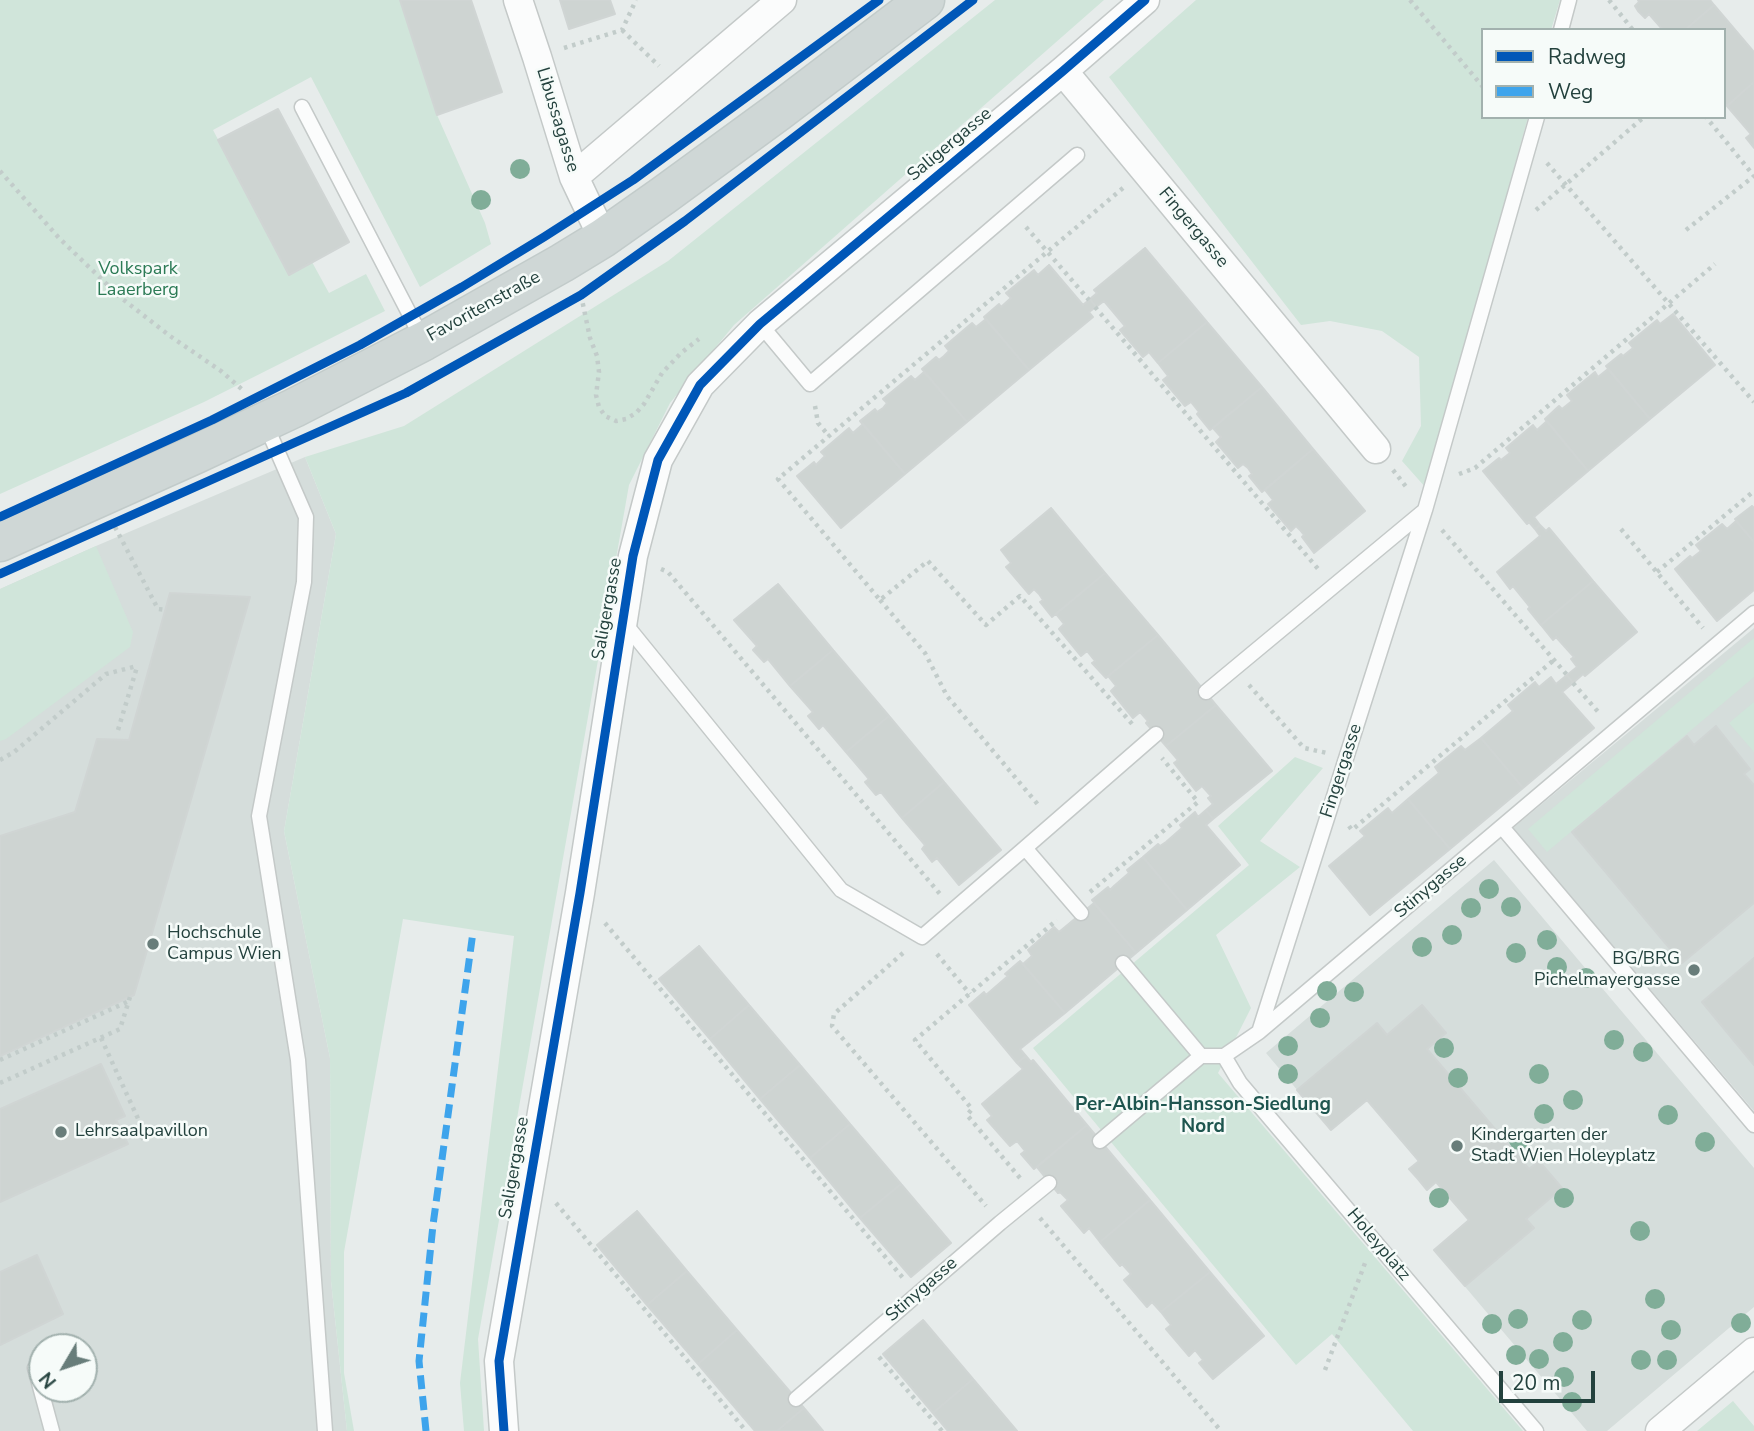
<!DOCTYPE html>
<meta charset="utf-8">
<style>
body{margin:0}
#map{position:relative;width:1754px;height:1431px;overflow:hidden;background:#e7eceb;font-family:"Nunito Sans",sans-serif}
canvas{display:block}
.legend{position:absolute;left:1481px;top:28px;width:245px;height:91px;box-sizing:border-box;background:#f6fbf9;border:2px solid #a2b1ae;margin:0;padding:9px 12px;list-style:none;font-size:21px;color:#23413d}
.legend li{display:flex;align-items:center;gap:14px;height:35px}
.legend b{width:35px;border:2px solid #a2b1ae}
.north{position:absolute;left:28px;top:1333px;width:70px;height:70px;box-sizing:border-box;background:#f6fbf9;border:2px solid #a2b1ae;border-radius:50%;rotate:231deg;font-size:19px;font-weight:700;line-height:28px;text-align:center;color:#23413d}
.north::after{content:'';display:block;margin:auto;width:24px;height:32px;background:#687d7a;clip-path:polygon(50% 0,100% 100%,50% 72%,0 100%)}
.scale{position:absolute;left:1499px;top:1371px;width:96px;height:32px;box-sizing:border-box;border:4px solid #23413d;border-top:0;padding-left:9px;font-size:21px;line-height:24px;white-space:nowrap;color:#23413d;-webkit-text-stroke:5px #f6fbf9;paint-order:stroke}
</style>
<div id="map">
<canvas width="1754" height="1431"></canvas>
<ul class="legend">
<li><b style="height:9px;background:#0057b8"></b>Radweg</li>
<li><b style="height:9px;background:#3ea4ec"></b>Weg</li>
</ul>
<div class="north">N</div>
<div class="scale">20 m</div>
</div>
<script>
const c = document.querySelector('canvas').getContext('2d');
c.lineJoin = 'round';
function fillPath(path, color) { c.fillStyle = color; c.fill(path, 'evenodd'); }
const toPath = rows => new Path2D(rows.map(r => 'M' + r).join(''));
function trace(path, color, width, dash) { c.strokeStyle = color; c.lineWidth = width; c.lineCap = dash ? 'butt' : 'round'; c.setLineDash(dash || []); c.stroke(path); }
function label(font, color, halo, rows, align = 'center') {
  c.font = font + ' "Nunito Sans",sans-serif'; c.lineWidth = 5; c.setLineDash([]); c.textBaseline = 'middle'; c.strokeStyle = halo; c.fillStyle = color; for (const [text, x, y, turn = 0] of rows) {
    c.save(); c.translate(x, y); c.rotate((+turn || 0) * Math.PI / 180); c.textAlign = isNaN(turn) ? turn : align; if (halo) c.strokeText(text, 0, 0); c.fillText(text, 0, 0); c.restore();
  }
}
const built = toPath([
 [305,457,336,534,284,831,330,1058,331,1281,347,1431,0,1431,0,589,96,546],
 [42,1347,84,1347,84,1389,42,1389],
 [1754,628,1754,1111,1513,828],
 [1494,860,1754,1168,1754,1307,1607,1431,1587,1431,1434,1250,1468,1220,1436,1182,1427,1190,1418,1179,1409,1169,1418,1161,1367,1100,1331,1130,1266,1053]
]);
const green = toPath([
 [0,0,400,0,437,115,485,223,491,244,420,287,311,77,213,130,289,274,312,262,329,293,366,274,385,311,204,402,0,494],
 [995,0,1104,0,734,325,670,403,629,485,478,1339,484,1431,464,1431,460,1383,514,936,403,919,344,1252,344,1373,354,1431,347,1431,331,1281,330,1058,284,831,336,534,305,457,404,426,668,261],
 [1196,0,1560,0,1551,30,1483,30,1483,117,1528,117,1426,488,1402,461,1421,426,1419,357,1382,331,1330,321,1301,325,1109,77],
 [96,546,133,632,130,647,6,739,0,741,0,589],
 [1754,638,1754,677,1547,852,1528,829],
 [1754,702,1754,752,1729,723],
 [1295,757,1323,768,1260,841,1300,867,1216,935,1251,1008,1218,1073,1523,1431,1413,1431,1332,1334,1296,1365,1033,1048,1249,865,1218,826],
 [1733,1401,1754,1426,1754,1431,1697,1431]
]);
const building = toPath([
 [400,0,471,0,502,92,437,115,400,0],
 [560,0,610,0,615,14,569,29,560,0],
 [1638,0,1710,0,1714,5,1685,30,1663,30,1649,14,1645,18,1638,11,1635,6,1639,2,1638,0],
 [1714,5,1754,52,1754,82,1727,106,1724,103,1724,30,1685,30,1714,5],
 [1754,82,1754,148,1746,138,1751,134,1727,106,1754,82],
 [278,109,349,242,289,275,218,140,278,109],
 [1145,248,1207,322,1158,363,1149,352,1143,357,1120,330,1125,326,1104,301,1096,307,1090,299,1097,293,1094,290,1145,248],
 [1049,265,1083,305,1090,299,1096,307,1089,312,1093,317,1029,370,984,317,999,304,1001,307,1011,298,1006,293,1034,270,1038,275,1049,265],
 [1673,314,1715,365,1650,419,1606,366,1621,354,1623,356,1633,348,1629,343,1657,320,1660,324,1673,314],
 [986,319,1029,370,967,422,922,369,936,357,939,360,944,356,949,351,945,346,972,323,976,327,986,319],
 [1207,322,1262,387,1210,430,1197,414,1199,412,1191,402,1185,406,1163,380,1168,376,1158,363,1207,322],
 [1608,369,1650,419,1588,471,1545,419,1559,406,1562,409,1572,401,1567,395,1595,372,1598,377,1608,369],
 [924,372,967,422,905,474,860,421,875,409,877,412,883,408,887,403,883,399,911,376,915,380,924,372],
 [1262,387,1313,449,1262,492,1249,476,1252,474,1248,468,1243,464,1238,468,1216,442,1221,437,1213,428,1262,387],
 [1547,421,1588,471,1534,517,1540,525,1535,529,1529,522,1527,524,1483,471,1499,458,1501,460,1510,453,1506,448,1533,425,1537,430,1547,421],
 [863,424,905,474,841,528,797,476,814,462,816,465,825,456,821,452,849,428,853,433,863,424],
 [1313,449,1365,511,1314,553,1302,537,1304,535,1300,530,1296,526,1291,531,1268,504,1273,500,1265,490,1313,449],
 [1752,506,1754,508,1754,542,1735,519,1752,506],
 [1051,508,1105,573,1052,617,1040,602,1043,600,1039,594,1034,589,1029,594,1006,567,1011,563,1001,550,1051,508],
 [1736,521,1754,542,1754,590,1717,621,1675,569,1690,556,1692,558,1701,551,1696,545,1722,524,1727,529,1736,521],
 [1540,525,1546,531,1549,528,1593,581,1541,625,1528,609,1530,607,1513,586,1510,589,1497,572,1540,536,1535,529,1540,525],
 [1105,573,1158,635,1106,678,1092,663,1095,661,1087,651,1081,656,1059,629,1064,624,1056,614,1105,573],
 [1593,581,1637,632,1585,676,1583,674,1573,683,1567,675,1577,667,1571,659,1574,657,1556,637,1553,640,1541,625,1593,581],
 [778,584,833,650,790,686,768,659,764,662,753,650,757,646,734,620,778,584],
 [170,593,250,597,134,995,0,1056,0,836,75,812,97,739,129,740,170,593],
 [1158,635,1216,705,1166,746,1146,723,1148,721,1140,712,1133,718,1111,691,1116,686,1108,676,1158,635],
 [833,650,889,716,846,752,823,725,819,729,814,723,808,716,813,712,790,686,833,650],
 [1567,675,1573,683,1562,692,1594,728,1523,788,1481,738,1513,711,1508,705,1535,682,1539,687,1551,677,1556,684,1567,675],
 [1216,705,1272,771,1213,819,1206,810,1213,804,1208,798,1211,796,1202,786,1196,791,1174,763,1178,760,1166,746,1216,705],
 [889,716,944,782,902,818,881,792,876,795,865,782,869,779,846,752,889,716],
 [1716,726,1750,769,1744,774,1754,785,1754,903,1682,963,1572,832,1687,736,1694,745,1716,726],
 [1481,738,1523,788,1450,849,1408,799,1439,773,1435,767,1461,746,1465,750,1481,738],
 [944,782,1001,850,959,885,937,858,932,862,922,849,925,845,902,818,944,782],
 [1408,799,1450,849,1370,915,1329,866,1365,836,1360,831,1388,808,1392,813,1408,799],
 [1206,810,1213,819,1206,825,1240,865,1187,910,1143,857,1158,844,1160,846,1166,842,1182,828,1180,825,1195,812,1198,817,1206,810],
 [1143,857,1187,910,1136,953,1092,900,1108,887,1110,890,1114,886,1129,873,1127,870,1143,857],
 [1094,903,1136,953,1065,1013,1023,964,1032,956,1028,950,1054,927,1059,932,1094,903],
 [699,946,749,1005,710,1039,659,979,699,946],
 [1754,958,1754,1065,1702,1002,1754,958],
 [1020,961,1065,1013,1020,1049,1026,1056,1017,1063,969,1005,984,992,986,995,1008,976,1005,974,1020,961],
 [749,1005,800,1065,760,1099,710,1039,749,1005],
 [1422,1005,1446,1033,1427,1049,1529,1169,1539,1161,1562,1188,1526,1219,1534,1228,1465,1286,1434,1250,1469,1220,1436,1182,1427,1190,1418,1179,1409,1169,1419,1161,1367,1100,1331,1130,1297,1090,1377,1023,1387,1035,1422,1005],
 [1026,1056,1031,1062,1033,1060,1087,1125,1034,1169,1021,1154,1025,1151,1017,1141,1010,1146,987,1120,992,1116,982,1104,1023,1069,1017,1063,1026,1056],
 [101,1064,125,1116,116,1120,128,1144,0,1202,0,1109,101,1064],
 [800,1065,850,1124,810,1158,760,1099,800,1065],
 [850,1124,901,1184,860,1218,810,1158,850,1124],
 [1087,1125,1150,1200,1100,1242,1089,1228,1084,1233,1061,1206,1068,1200,1060,1192,1058,1193,1037,1167,1087,1125],
 [901,1184,951,1243,911,1277,860,1218,901,1184],
 [1150,1200,1210,1272,1161,1312,1152,1302,1147,1307,1124,1280,1131,1274,1122,1264,1120,1266,1100,1242,1150,1200],
 [637,1211,687,1271,647,1305,597,1245,637,1211],
 [37,1255,63,1314,0,1345,0,1272,37,1255],
 [687,1271,737,1330,698,1364,647,1305,687,1271],
 [1210,1272,1264,1336,1213,1379,1199,1363,1203,1360,1195,1350,1189,1356,1166,1329,1171,1325,1161,1312,1210,1272],
 [923,1320,973,1379,933,1413,883,1354,923,1320],
 [737,1330,804,1408,777,1431,755,1431,698,1364,737,1330],
 [973,1379,1017,1431,948,1431,933,1413,973,1379],
 [804,1408,823,1431,777,1431,804,1408]
]);
const path = toPath([
 [1410,0,1483,87],
 [1609,0,1633,30],
 [622,30,659,66],
 [564,48,622,30,636,0],
 [1547,163,1754,402],
 [0,171,59,238,120,297,170,336,221,371,245,392],
 [1123,188,778,479,880,600,928,561,986,625,1020,596,1133,725],
 [1536,210,1644,117],
 [1026,227,1089,300],
 [1686,230,1754,176,1706,117],
 [581,295,590,338,597,356,599,372,596,395,599,407,605,416,616,421,626,419,636,413,644,404,662,373,681,353,699,339],
 [1095,307,1319,570],
 [815,406,818,423,829,436],
 [1393,470,1407,488],
 [1459,474,1475,468,1715,264],
 [115,527,158,609,166,610],
 [1621,529,1703,628],
 [1442,530,1567,675],
 [661,569,668,572,940,894],
 [1657,572,1754,491],
 [880,600,925,653,947,696,1040,807],
 [1573,683,1600,714],
 [1249,685,1304,748,1327,753],
 [118,730,137,667],
 [0,760,14,752,106,674,137,666],
 [1349,826,1352,830,1554,660],
 [1090,892,1198,802,1162,758],
 [605,923,903,1278],
 [903,953,834,1014,832,1026,986,1206],
 [937,954,970,994],
 [101,1038,146,1136,139,1139,133,1126],
 [0,1060,127,1002],
 [0,1083,120,1029,130,997],
 [1020,1178,967,1115,972,1109,915,1040,1057,920],
 [556,1203,746,1431],
 [1040,1218,1221,1431],
 [879,1357,942,1431],
 [1325,1370,1365,1263]
]);
const lane = toPath([
 [1561,30,1569,0],
 [302,107,423,340],
 [760,324,810,384,1077,155],
 [265,423,306,517,304,582,259,816,298,1060,325,1431],
 [622,620,841,890,922,937,1025,848],
 [1206,692,1424,511],
 [1502,827,1754,1125],
 [1081,913,1025,848,1156,734],
 [1123,963,1201,1056],
 [1259,1032,1425,510,1537,117],
 [1224,1056,1240,1083,1536,1431],
 [1100,1141,1201,1056,1224,1056,1259,1032,1754,613],
 [35,1368,52,1431],
 [796,1399,1000,1223,1049,1183]
]);
const street = toPath([
 [518,0,537,57,574,177,603,238],
 [1063,71,1376,449],
 [574,177,782,0],
 [504,1431,499,1361,580,893,633,556,658,460,700,385,760,324,1063,71,1145,0],
 [1660,1431,1754,1352]
]);
const primary = toPath([
 [0,542,196,454,294,408,424,341,562,263,603,238,664,195,779,111,925,0]
]);
const quiet = toPath([
 [426,1431,419,1361,433,1225,473,932]
]);
const cycleway = toPath([
 [0,517,212,420,360,345,462,287,544,237,633,180,879,0],
 [0,574,406,393,581,295,685,221,973,0],
 [504,1431,499,1361,580,893,633,556,658,460,700,385,760,324,1063,71,1145,0]
]);
const trees = [
 [520,169],
 [481,200],
 [1489,889],
 [1511,907],
 [1471,908],
 [1452,935],
 [1547,940],
 [1422,947],
 [1516,953],
 [1557,967],
 [1586,978],
 [1327,991],
 [1354,992],
 [1320,1018],
 [1614,1040],
 [1288,1046],
 [1444,1048],
 [1643,1052],
 [1288,1074],
 [1539,1074],
 [1458,1078],
 [1573,1100],
 [1544,1114],
 [1668,1115],
 [1519,1140],
 [1705,1142],
 [1439,1198],
 [1564,1198],
 [1640,1231],
 [1655,1299],
 [1518,1319],
 [1582,1320],
 [1741,1323],
 [1492,1324],
 [1671,1330],
 [1563,1342],
 [1516,1355],
 [1539,1359],
 [1641,1360],
 [1667,1360],
 [1564,1377],
 [1572,1402]
];
const markers = [
 [153,944,7,"#687d7a"],
 [1694,970,7,"#687d7a"],
 [61,1132,7,"#687d7a"],
 [1457,1146,7,"#687d7a"]
];
const streetNames = [
 ["Libussagasse",557,120,73],
 ["Saligergasse",950,145,-40],
 ["Fingergasse",1193,228,50],
 ["Favoritenstraße",484,307,-29],
 ["Saligergasse",608,609,-80],
 ["Fingergasse",1342,771,-72],
 ["Stinygasse",1431,887,-40],
 ["Saligergasse",515,1168,-80],
 ["Holeyplatz",1378,1245,50],
 ["Stinygasse",922,1290,-41]
];
const parkNames = [
 ["Volkspark",138,270],
 ["Laaerberg",138,291]
];
const poiNames = [
 ["Hochschule",167,934],
 ["Campus Wien",167,955],
 ["BG/BRG",1680,960,"right"],
 ["Pichelmayergasse",1680,981,"right"],
 ["Lehrsaalpavillon",75,1132],
 ["Kindergarten der",1471,1136],
 ["Stadt Wien Holeyplatz",1471,1157]
];
const neighbourhoodNames = [
 ["Per-Albin-Hansson-Siedlung",1203,1105],
 ["Nord",1203,1127]
];
fillPath(built, '#d5dddb');
fillPath(green, '#d0e5da');
fillPath(building, '#ced4d2');
trace(building, '#d0d5d4', 2);
trace(lane, '#c4c9c8', 17);
trace(street, '#c4c9c8', 31);
trace(primary, '#c2cbca', 41);
trace(path, '#c2ccca', 4.5, [3.5, 5]);
trace(lane, '#fbfcfc', 14);
trace(street, '#fbfcfc', 28);
trace(primary, '#cfd7d6', 38);
trace(quiet, '#3ea4ec', 7, [14, 7]);
trace(cycleway, '#0057b8', 9);
c.fillStyle = '#80ad98';
for (const [x, y] of trees) { c.beginPath(); c.arc(x, y, 10, 0, 2 * Math.PI); c.fill(); }
for (const [x, y, r, color] of markers) { const dot = new Path2D(); dot.arc(x, y, r, 0, 2 * Math.PI); c.fillStyle = color; c.fill(dot); trace(dot, '#f6fbf9', 2.5); }
label('18px', '#23413d', '#f6fbf9', streetNames);
label('18px', '#2b7a55', '#f6fbf9', parkNames);
label('18px', '#23413d', '#f6fbf9', poiNames, 'left');
label('bold 19px', '#1e554f', '#f6fbf9', neighbourhoodNames);
</script>
